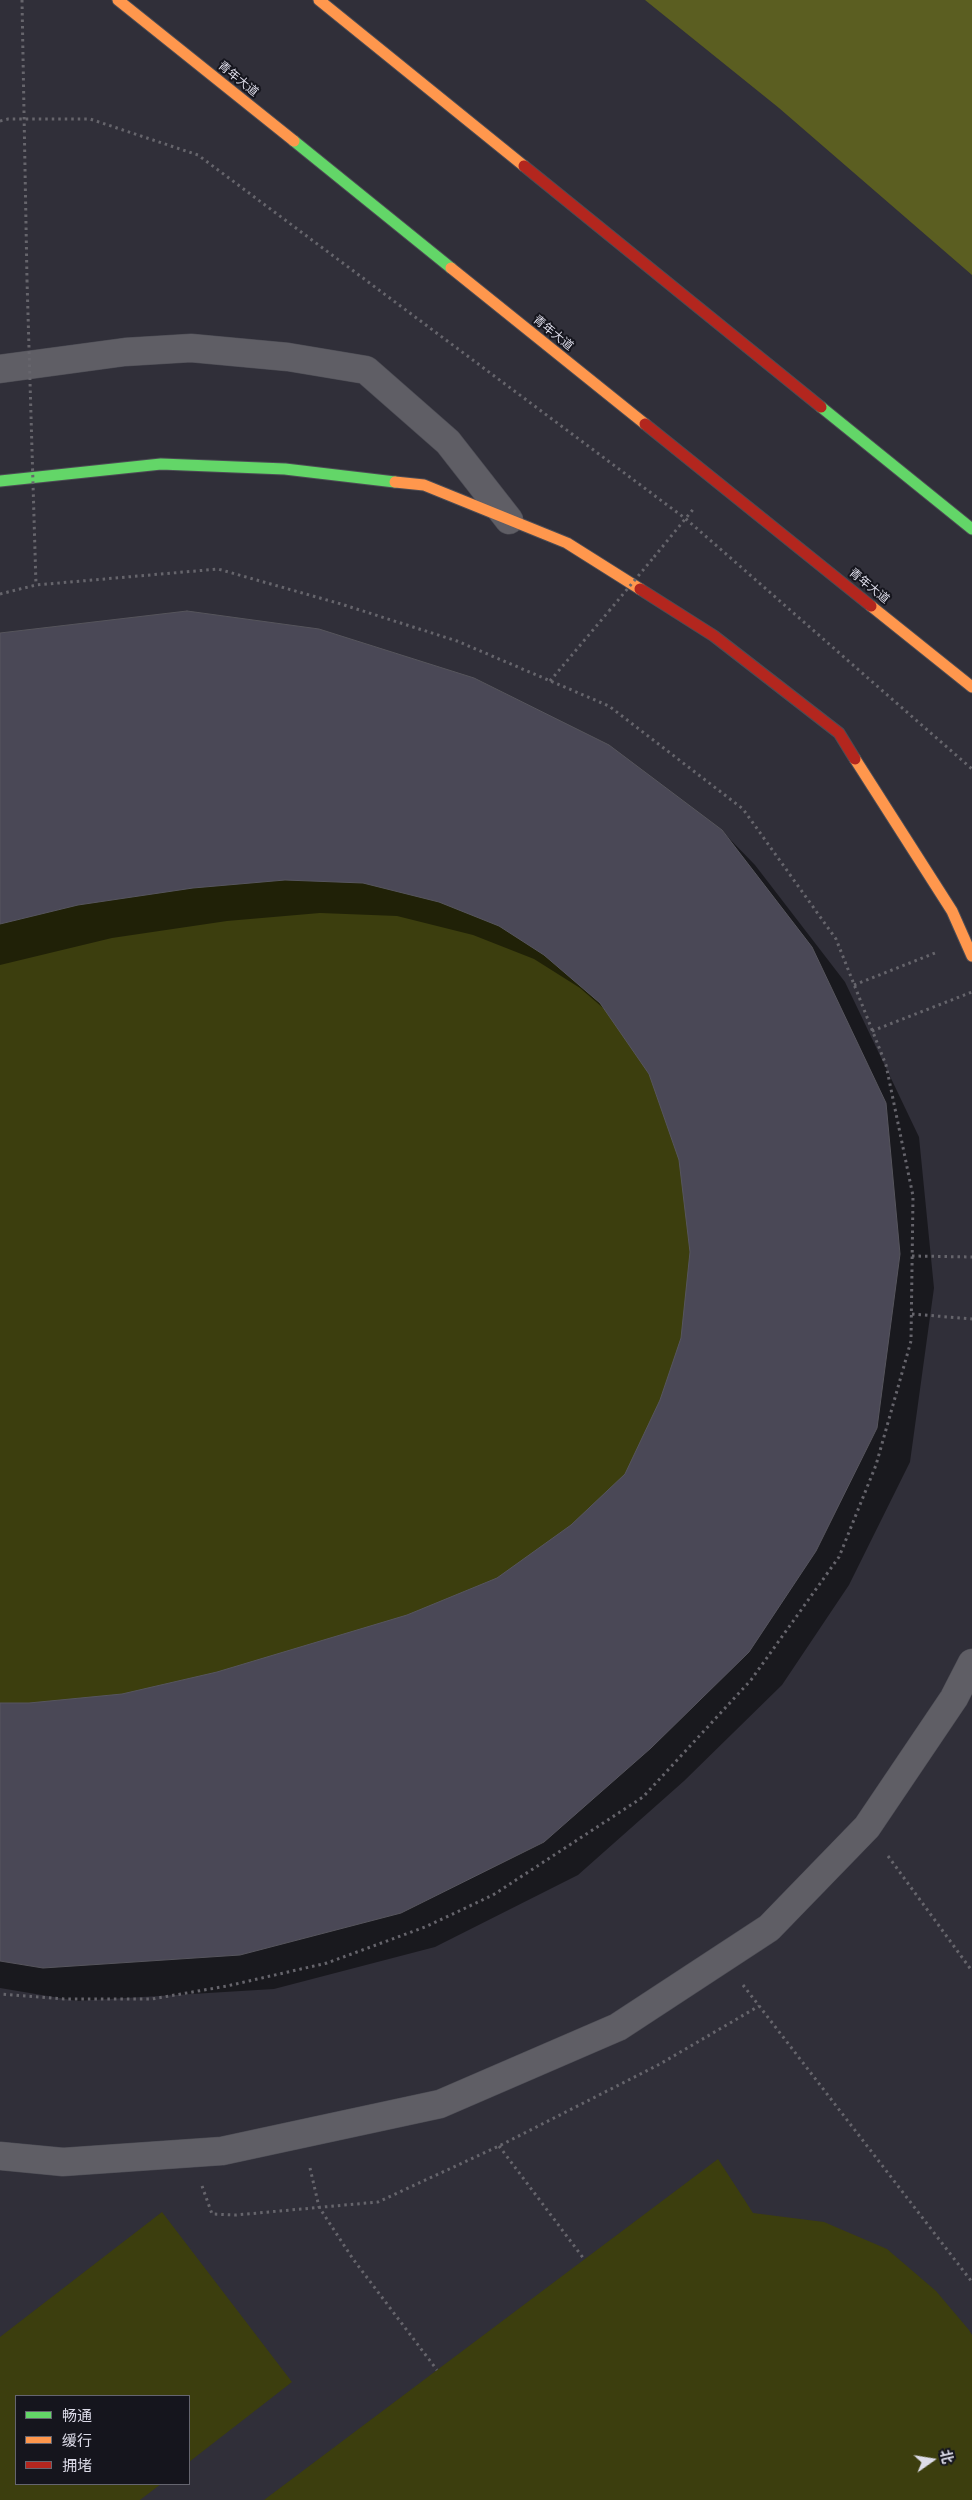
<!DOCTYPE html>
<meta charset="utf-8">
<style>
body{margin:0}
#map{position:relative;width:972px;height:2500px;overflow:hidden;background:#302f39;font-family:Montserrat,"Noto Sans SC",sans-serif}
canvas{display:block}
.legend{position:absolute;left:15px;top:2395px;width:175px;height:90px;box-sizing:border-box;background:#15151d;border:1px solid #65656f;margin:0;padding:6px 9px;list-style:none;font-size:15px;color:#dddce9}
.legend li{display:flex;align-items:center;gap:10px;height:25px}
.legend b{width:25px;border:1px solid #65656f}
.north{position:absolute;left:907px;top:2435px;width:50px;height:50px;-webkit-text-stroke:4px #15151d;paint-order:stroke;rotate:77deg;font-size:14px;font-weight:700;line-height:20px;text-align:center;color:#dddce9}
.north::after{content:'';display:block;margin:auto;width:18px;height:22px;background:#dddce9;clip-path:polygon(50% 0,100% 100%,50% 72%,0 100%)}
</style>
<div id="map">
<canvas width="972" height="2500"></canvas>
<ul class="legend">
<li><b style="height:6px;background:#63d668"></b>畅通</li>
<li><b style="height:6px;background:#ff974d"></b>缓行</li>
<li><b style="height:6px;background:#b3261e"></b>拥堵</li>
</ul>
<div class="north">北</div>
</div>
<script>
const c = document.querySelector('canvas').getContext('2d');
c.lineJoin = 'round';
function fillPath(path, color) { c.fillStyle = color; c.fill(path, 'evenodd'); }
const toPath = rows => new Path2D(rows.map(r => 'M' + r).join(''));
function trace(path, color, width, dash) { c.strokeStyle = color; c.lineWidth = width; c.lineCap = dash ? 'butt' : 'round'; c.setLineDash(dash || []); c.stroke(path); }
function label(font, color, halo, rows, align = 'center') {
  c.font = font + ' Montserrat,"Noto Sans SC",sans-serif'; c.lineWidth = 4; c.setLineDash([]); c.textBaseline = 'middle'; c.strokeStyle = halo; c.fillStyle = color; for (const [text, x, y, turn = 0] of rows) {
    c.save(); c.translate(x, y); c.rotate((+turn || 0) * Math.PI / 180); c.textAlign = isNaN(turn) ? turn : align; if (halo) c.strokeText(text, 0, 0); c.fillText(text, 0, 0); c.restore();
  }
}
const green = toPath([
 [187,611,319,629,474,678,609,745,722,830,812,947,886,1103,900,1254,877,1428,816,1551,544,1842,401,1913,240,1955,43,1968,0,1961,0,633],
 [718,2159,753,2213,824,2222,887,2249,936,2291,969,2330,972,2335,972,2500,264,2500],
 [162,2212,292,2382,189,2462,189,2396,16,2396,16,2484,161,2484,140,2500,0,2500,0,2337]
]);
const forest = toPath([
 [645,0,972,0,972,275,779,108]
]);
const shadow = toPath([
 [0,634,721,830,755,865,845,982,919,1137,934,1288,910,1462,849,1585,782,1685,684,1781,578,1875,435,1947,274,1989,77,2001,0,1988,0,1705,29,1704,122,1695,217,1673,407,1616,497,1579,572,1526,626,1474,661,1401,682,1338,691,1252,680,1159,650,1074,610,1014,580,988,534,959,473,935,397,916,320,913,227,921,112,938,0,965]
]);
const building = toPath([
 [187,611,319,629,474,678,609,745,722,830,812,947,886,1103,900,1254,877,1428,816,1551,749,1652,651,1748,544,1842,401,1913,240,1955,43,1968,0,1961,0,1703,29,1703,122,1694,217,1672,407,1615,497,1578,571,1525,625,1474,660,1400,681,1338,690,1252,679,1160,649,1074,600,1003,544,955,499,926,439,902,363,883,285,880,193,888,78,905,0,924,0,633,187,611]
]);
const path = toPath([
 [22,0,27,280],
 [0,121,8,119,90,119,198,155,686,519,972,769],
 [654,557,695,507],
 [0,594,36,585,218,569,341,604,457,641,609,706,743,809,836,939,886,1065,913,1196,911,1341,876,1465,839,1557,751,1680,643,1797,493,1895,425,1927,327,1963,227,1986,152,1999,64,1999,0,1994],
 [550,681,609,611],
 [854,985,935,953],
 [872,1031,972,992],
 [912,1256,972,1257],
 [912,1314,972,1319],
 [888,1856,972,1971],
 [743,1985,972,2282],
 [499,2146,584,2259],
 [310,2168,319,2207,353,2259,437,2370],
 [202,2186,212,2214,236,2215,378,2202,499,2146,660,2064,759,2006]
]);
const street = toPath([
 [0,369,125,352,191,348,288,357,366,370,448,442,509,520],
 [0,2156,63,2162,222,2151,440,2104,618,2027,769,1928,867,1827,954,1698,972,1663]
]);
const fast = toPath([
 [294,141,451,268],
 [821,407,972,529],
 [0,481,161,464,285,469,395,482]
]);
const slow = toPath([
 [118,0,294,141],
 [319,0,524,166],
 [451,268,645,424],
 [395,482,424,485,567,543,640,589],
 [871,606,972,687],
 [855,759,952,911,972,956]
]);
const jam = toPath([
 [524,166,821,407],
 [645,424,871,606],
 [640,589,714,636,839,733,855,759]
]);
const pathBridge = toPath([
 [27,280,36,585],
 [609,611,654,557]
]);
const streetNames = [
 ["青年大道",238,79,39],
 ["青年大道",553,333,39],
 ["青年大道",869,586,39]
];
fillPath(green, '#3c3e0e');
fillPath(forest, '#5b5e21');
fillPath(shadow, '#0007');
fillPath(building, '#4a4856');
trace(building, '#56555e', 1);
trace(street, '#4c4c54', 29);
trace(fast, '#4c4c54', 13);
trace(slow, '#4c4c54', 13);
trace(jam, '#4c4c54', 13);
trace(path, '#66656c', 3, [2.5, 4]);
trace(street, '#5f5e65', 28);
trace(fast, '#63d668', 11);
trace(slow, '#ff974d', 11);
trace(jam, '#b3261e', 11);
trace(pathBridge, '#66656c', 3, [2.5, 4]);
label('12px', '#dddce9', '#15151d', streetNames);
</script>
